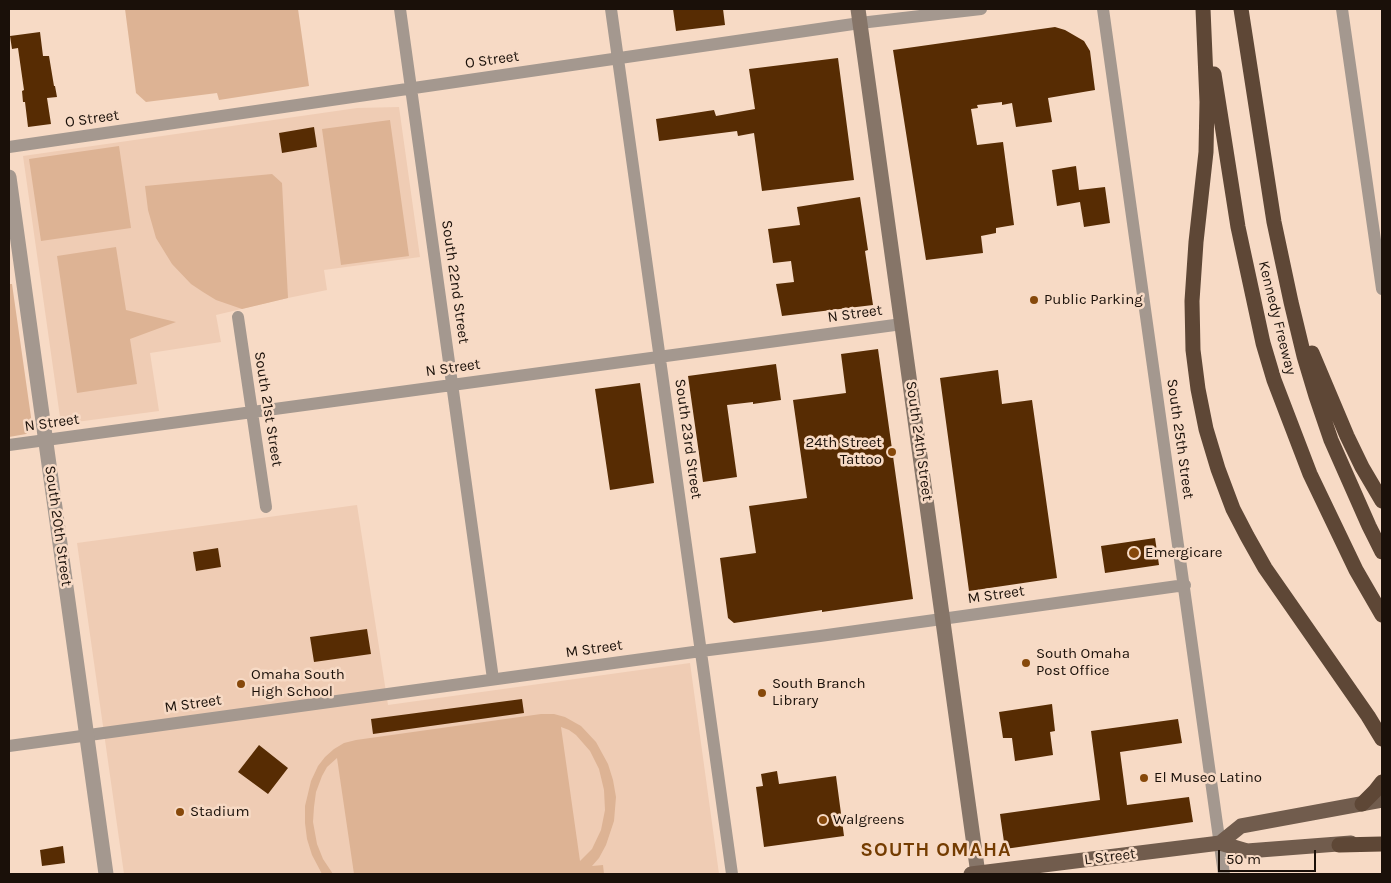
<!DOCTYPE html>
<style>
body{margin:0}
#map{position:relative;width:1391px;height:883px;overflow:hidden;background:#f7dac5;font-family:Karla,sans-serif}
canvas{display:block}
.frame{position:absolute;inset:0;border:10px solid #1a1009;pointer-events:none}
.scale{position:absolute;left:1218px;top:850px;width:98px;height:22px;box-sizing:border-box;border:2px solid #1a1009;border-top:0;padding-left:6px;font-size:15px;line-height:18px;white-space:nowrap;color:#1a1009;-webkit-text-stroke:4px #f7dac5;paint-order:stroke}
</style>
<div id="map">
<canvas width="1391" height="883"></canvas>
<div class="frame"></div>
<div class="scale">50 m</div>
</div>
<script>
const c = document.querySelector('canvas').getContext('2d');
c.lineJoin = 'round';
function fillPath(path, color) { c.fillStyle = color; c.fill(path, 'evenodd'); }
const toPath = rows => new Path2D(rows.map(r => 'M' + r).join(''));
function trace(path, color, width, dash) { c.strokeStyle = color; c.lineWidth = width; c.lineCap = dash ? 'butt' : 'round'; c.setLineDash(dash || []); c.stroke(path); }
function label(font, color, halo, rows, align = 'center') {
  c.font = font + ' Karla,sans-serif'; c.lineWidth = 5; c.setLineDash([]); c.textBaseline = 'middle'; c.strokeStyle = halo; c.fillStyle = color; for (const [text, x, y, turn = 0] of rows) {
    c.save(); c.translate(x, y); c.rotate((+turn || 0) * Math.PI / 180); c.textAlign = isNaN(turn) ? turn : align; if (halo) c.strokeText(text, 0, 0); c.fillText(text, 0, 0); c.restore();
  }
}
const built = toPath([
 [399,107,420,257,324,270,327,290,288,298,216,315,221,342,150,353,159,411,61,424,23,156,357,108],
 [357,505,388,705,690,663,719,874,124,874,77,543]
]);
const green = toPath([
 [125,9,298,9,309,86,219,100,217,93,146,102,136,93],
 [390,120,409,256,341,265,322,129],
 [119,146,131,228,41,241,29,159],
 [272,174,282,183,288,298,242,309,216,300,203,292,191,284,172,264,156,238,148,210,145,186],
 [116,247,126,310,176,322,130,339,137,384,77,393,57,256],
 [9,284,12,284,32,424,31,430,26,434,9,437],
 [541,714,554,714,565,717,581,726,596,742,608,764,613,780,616,797,614,821,606,845,599,858,592,866,603,865,604,874,354,874,337,758,327,767,322,776,316,792,314,807,313,822,317,844,323,859,333,874,322,874,312,855,307,839,305,823,305,806,311,781,318,766,325,757,334,749,344,743,356,740],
 [561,727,569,730,576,735,590,751,599,769,604,790,605,810,601,830,592,849,580,861]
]);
const building = toPath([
 [673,9,723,9,725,25,676,31],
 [1055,27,1065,30,1084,41,1090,51,1095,90,1048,98,1052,122,1016,127,1012,103,1002,105,1002,102,977,105,978,108,971,109,977,145,1003,142,1014,225,996,228,996,233,981,236,983,253,926,260,893,50],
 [40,32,43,56,49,56,54,86,55,86,57,97,47,98,51,124,28,127,25,102,23,102,22,91,24,90,18,48,12,49,10,36],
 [838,58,854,180,762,191,754,133,738,136,737,131,659,141,656,119,714,110,716,116,755,109,749,69],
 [314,127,317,147,282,153,279,133],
 [1076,166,1079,190,1105,187,1110,223,1084,227,1080,202,1057,206,1052,170],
 [860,197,868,250,865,251,873,305,782,316,776,284,794,282,791,261,773,263,768,229,800,225,797,207],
 [878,349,913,599,822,612,822,610,734,623,728,618,720,558,756,553,749,506,807,498,793,400,846,393,841,354],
 [776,364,781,400,753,404,753,402,727,405,737,477,703,482,688,376],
 [998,370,1002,404,1032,400,1057,578,969,591,940,378],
 [640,383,654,483,610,490,595,389],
 [1155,538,1159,565,1105,573,1101,546],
 [218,548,221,567,196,571,193,552],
 [367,629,371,654,314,662,310,637],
 [522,699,524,713,373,734,371,719],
 [1052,704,1055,731,1050,732,1053,755,1015,761,1012,738,1003,738,999,712],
 [1178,719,1182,743,1120,752,1127,805,1189,797,1193,822,1005,849,1000,814,1100,800,1091,731],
 [259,745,288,768,268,794,238,772],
 [777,771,779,784,836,776,844,836,764,847,756,787,763,786,761,774],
 [63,846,65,863,42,866,40,850]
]);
const minor = toPath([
 [400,9,493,679],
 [611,9,732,874],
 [1103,9,1224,874],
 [1342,9,1382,289],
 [9,147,860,23,981,9],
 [238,317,266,507],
 [9,445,902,324],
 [9,746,701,651,820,636,1185,585]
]);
const tertiary = toPath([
 [9,177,106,874]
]);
const secondary = toPath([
 [858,9,978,874]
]);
const primary = toPath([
 [1220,843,1241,826,1382,800],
 [971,874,1220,843,1247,851,1351,843]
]);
const motorway = toPath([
 [1203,9,1207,102,1206,152,1196,242,1192,301,1193,350,1198,389,1206,429,1218,469,1233,509,1247,536,1265,568,1368,716,1382,739],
 [1241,9,1274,222,1291,302,1304,356,1316,396,1331,440,1369,526,1382,552],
 [1214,74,1238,227,1263,343,1274,380,1310,474,1356,570,1382,615],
 [1312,353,1347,436,1362,467,1382,501],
 [1362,804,1375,791,1382,782],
 [1339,845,1382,844]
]);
const markers = [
 [1034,300,5,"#86480a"],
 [892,452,5,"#86480a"],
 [1134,553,6,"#86480a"],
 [1026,663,5,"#86480a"],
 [241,684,5,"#86480a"],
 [762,693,5,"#86480a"],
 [1144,778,5,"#86480a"],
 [180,812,5,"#86480a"],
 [823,820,5,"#86480a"]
];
const streetNames = [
 ["O Street",492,60,-8],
 ["O Street",92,119,-8],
 ["South 22nd Street",455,282,82],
 ["N Street",855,314,-8],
 ["Kennedy Freeway",1277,318,76],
 ["N Street",453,368,-8],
 ["South 21st Street",268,409,81],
 ["N Street",52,423,-8],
 ["South 23rd Street",688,439,82],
 ["South 25th Street",1180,439,82],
 ["South 24th Street",919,441,82],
 ["South 20th Street",58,526,82],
 ["M Street",996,595,-8],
 ["M Street",594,649,-8],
 ["M Street",193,704,-8],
 ["L Street",1110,857,-7]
];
const poiNames = [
 ["Public Parking",1044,300],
 ["24th Street",882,443,"right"],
 ["Tattoo",882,460,"right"],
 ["Emergicare",1145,553],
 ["South Omaha",1036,654],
 ["Post Office",1036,671],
 ["Omaha South",251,675],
 ["High School",251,692],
 ["South Branch",772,684],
 ["Library",772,701],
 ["El Museo Latino",1154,778],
 ["Stadium",190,812],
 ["Walgreens",833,820]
];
const districtNames = [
 ["SOUTH OMAHA",936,850]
];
fillPath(built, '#efccb4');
fillPath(green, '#ddb394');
fillPath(building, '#572c03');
trace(minor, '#a4988f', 12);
trace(tertiary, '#a4988f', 15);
trace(secondary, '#867568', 15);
trace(primary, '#715c4d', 15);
trace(motorway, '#5e4736', 15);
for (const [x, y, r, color] of markers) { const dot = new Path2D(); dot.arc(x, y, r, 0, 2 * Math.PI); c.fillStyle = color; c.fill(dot); trace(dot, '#f7dac5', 2); }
label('15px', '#1a1009', '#f7dac5', streetNames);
label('15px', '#1a1009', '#f7dac5', poiNames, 'left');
c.letterSpacing = '1px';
label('bold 20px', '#743c01', '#f7dac5', districtNames);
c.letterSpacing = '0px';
</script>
